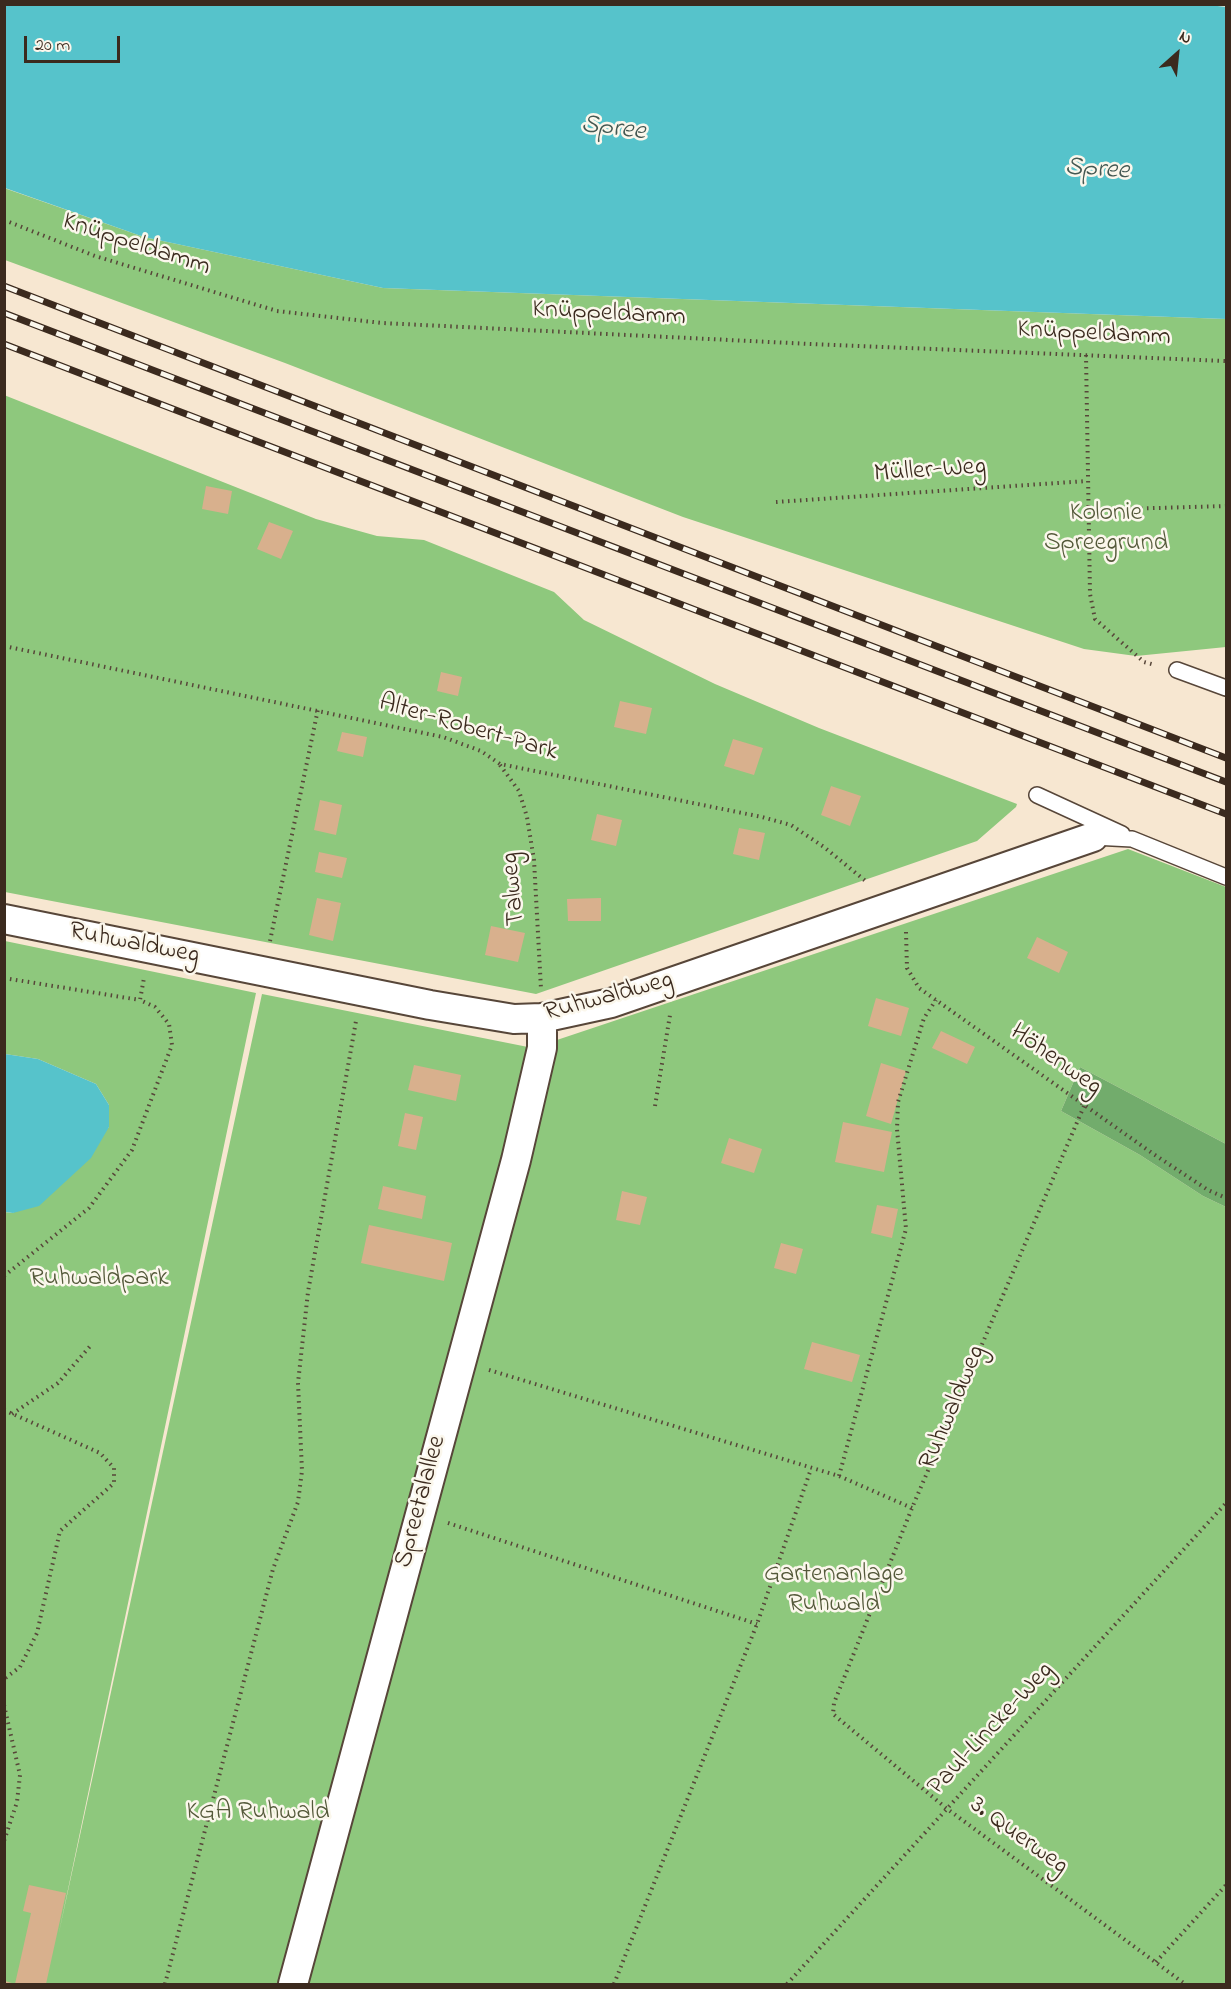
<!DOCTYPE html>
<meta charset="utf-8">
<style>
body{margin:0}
#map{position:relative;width:1231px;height:1989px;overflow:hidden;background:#f7e7d1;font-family:"Indie Flower",sans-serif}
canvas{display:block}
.frame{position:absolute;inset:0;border:6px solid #3b2a1e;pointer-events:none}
.north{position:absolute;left:1147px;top:24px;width:60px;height:60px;-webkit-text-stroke:4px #fbf7ec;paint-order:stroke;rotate:27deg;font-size:16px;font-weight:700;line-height:24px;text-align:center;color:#3b2a1e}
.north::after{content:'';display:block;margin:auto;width:21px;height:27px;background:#3b2a1e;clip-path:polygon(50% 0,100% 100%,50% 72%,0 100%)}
.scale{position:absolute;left:24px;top:36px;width:96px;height:27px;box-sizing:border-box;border:3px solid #3b2a1e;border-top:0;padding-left:8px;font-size:18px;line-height:21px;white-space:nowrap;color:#3b2a1e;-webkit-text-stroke:4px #fbf7ec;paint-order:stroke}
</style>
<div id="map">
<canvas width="1231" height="1989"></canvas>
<div class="frame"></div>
<div class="north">N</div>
<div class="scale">20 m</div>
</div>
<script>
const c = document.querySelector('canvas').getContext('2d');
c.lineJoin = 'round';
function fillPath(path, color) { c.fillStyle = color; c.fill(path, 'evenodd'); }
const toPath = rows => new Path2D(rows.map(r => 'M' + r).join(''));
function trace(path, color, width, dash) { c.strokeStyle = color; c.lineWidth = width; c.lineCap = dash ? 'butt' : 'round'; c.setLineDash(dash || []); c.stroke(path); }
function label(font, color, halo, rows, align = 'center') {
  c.font = font + ' "Indie Flower",sans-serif'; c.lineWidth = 5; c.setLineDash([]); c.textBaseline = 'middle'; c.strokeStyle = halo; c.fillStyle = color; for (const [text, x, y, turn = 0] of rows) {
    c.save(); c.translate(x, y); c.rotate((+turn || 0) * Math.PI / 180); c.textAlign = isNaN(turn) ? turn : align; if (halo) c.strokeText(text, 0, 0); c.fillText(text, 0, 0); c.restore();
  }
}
const green = toPath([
 [4,188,144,237,383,288,1226,319,1226,647,1136,656,1084,649,683,517,285,363,5,260],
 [4,395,316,519,377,536,424,540,554,592,584,620,715,684,819,728,1017,804,1016,807,977,841,536,994,5,892],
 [1128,849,1226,887,1226,1144,1080,1067,1061,1111,1140,1155,1203,1196,1226,1207,1226,1984,5,1984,4,1212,13,1213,109,1127,109,1105,96,1084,38,1059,5,1054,5,941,256,993,58,1937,262,994,533,1048]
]);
const forest = toPath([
 [1080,1067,1226,1144,1226,1207,1203,1196,1140,1155,1061,1111]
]);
const water = toPath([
 [1209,5,1226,7,1226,319,383,288,144,237,5,188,5,5],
 [5,1054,38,1059,96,1084,109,1105,109,1127,91,1158,39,1206,13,1213,5,1212]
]);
const building = toPath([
 [206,486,232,491,228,514,202,509],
 [269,522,293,531,281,559,257,549],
 [441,672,462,677,458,696,437,691],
 [620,701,652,708,646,734,614,727],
 [342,732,367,737,363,757,337,751],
 [733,739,763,748,754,775,724,766],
 [831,786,861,796,850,826,821,815],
 [320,800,342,805,336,835,314,830],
 [597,814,622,820,616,846,591,840],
 [739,828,765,833,759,860,733,854],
 [319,852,347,858,342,878,315,872],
 [317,898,341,903,333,941,309,935],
 [601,898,601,921,568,921,567,899],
 [491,926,525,933,518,962,485,955],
 [1037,937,1068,952,1059,973,1027,958],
 [876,998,909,1008,901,1036,868,1026],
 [941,1031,975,1047,967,1064,932,1048],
 [881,1063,906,1071,891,1124,866,1116],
 [414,1065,461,1075,456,1101,408,1090],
 [405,1113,423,1117,416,1150,398,1146],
 [843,1122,892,1132,884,1172,835,1162],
 [729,1138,762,1149,754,1173,721,1163],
 [383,1186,426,1196,422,1219,378,1209],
 [622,1191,647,1197,640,1225,616,1220],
 [877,1205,898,1209,892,1238,871,1233],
 [369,1225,452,1243,444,1281,361,1263],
 [781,1243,803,1249,796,1274,774,1268],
 [812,1342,860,1355,852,1382,804,1369],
 [29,1885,66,1893,46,1984,4,1984,5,1981,15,1984,31,1913,23,1911]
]);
const path = toPath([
 [4,220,95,256,277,311,382,323,811,344,1226,361],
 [1086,355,1090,594,1095,619,1144,662,1155,665],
 [776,502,1087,481],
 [1087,510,1226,506],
 [4,646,443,737,481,751,500,764,762,817,791,825,824,847,868,883],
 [500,765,519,791,527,817,534,860,541,989],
 [906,932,907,968,919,988,1152,1153,1208,1190,1226,1198],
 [270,941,318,709],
 [4,978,140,1000],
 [655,1106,670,1015],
 [1084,1106,912,1508,834,1703,833,1714,946,1808,1185,1984],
 [4,1276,89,1208,132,1150,172,1045,169,1024,155,1007,140,1000,144,978],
 [489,1370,839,1476,912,1508],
 [4,1410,100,1453,114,1468,114,1483,60,1531,37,1633,20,1667,4,1679],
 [12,1414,58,1383,92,1344],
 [839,1476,906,1229,897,1129,898,1102,924,1018,936,1000],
 [448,1523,757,1624],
 [4,1705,20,1775,17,1802,4,1841],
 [1156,1962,1226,1885],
 [165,1984,273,1569,298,1502,302,1471,298,1383,308,1292,356,1021],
 [614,1984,757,1624,811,1469],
 [787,1984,1226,1503]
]);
const lane = toPath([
 [1177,670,1226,688],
 [1037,795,1122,834],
 [1093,837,1132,839,1226,877]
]);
const street = toPath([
 [4,919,430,1005,514,1019,542,1018,611,1003,1093,837],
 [293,1984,516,1160,542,1048,542,1018]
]);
const rail = toPath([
 [4,286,1226,758],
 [4,313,1226,782],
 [4,344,1226,814]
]);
const streetNames = [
 ["Knüppeldamm",136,246,18],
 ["Knüppeldamm",609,315,3],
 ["Knüppeldamm",1094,335,3],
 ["Müller-Weg",930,472,-4],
 ["Alter-Robert-Park",468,729,16],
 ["Talweg",515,889,-95],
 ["Ruhwaldweg",134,945,11],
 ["Ruhwaldweg",609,998,-15],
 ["Höhenweg",1055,1061,35],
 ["Ruhwaldweg",954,1408,-67],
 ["Spreetalallee",422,1502,-75],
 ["Paul-Lincke-Weg",992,1730,-47],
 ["3. Querweg",1018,1837,36]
];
const parkNames = [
 ["Kolonie",1106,515],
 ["Spreegrund",1106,545],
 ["Ruhwaldpark",99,1280],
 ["Gartenanlage",834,1576],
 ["Ruhwald",834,1606],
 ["KGA Ruhwald",258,1814]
];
const waterNames = [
 ["Spree",613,130,7],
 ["Spree",1097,171,4]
];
fillPath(green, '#8ec87d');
fillPath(forest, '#72ac6c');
fillPath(water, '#56c3cb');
fillPath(building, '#d8b08d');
trace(lane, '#574639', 18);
trace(street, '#574639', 32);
trace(path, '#574639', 4, [1.5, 4.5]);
trace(lane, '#fff', 15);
trace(street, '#fff', 28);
trace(rail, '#3b2a1e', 7);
trace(rail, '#fbf7ec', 4.5, [14]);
label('26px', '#3b2a1e', '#fbf7ec', streetNames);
label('26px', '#54593a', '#fbf7ec', parkNames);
label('italic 27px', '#435852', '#fbf7ec', waterNames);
</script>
